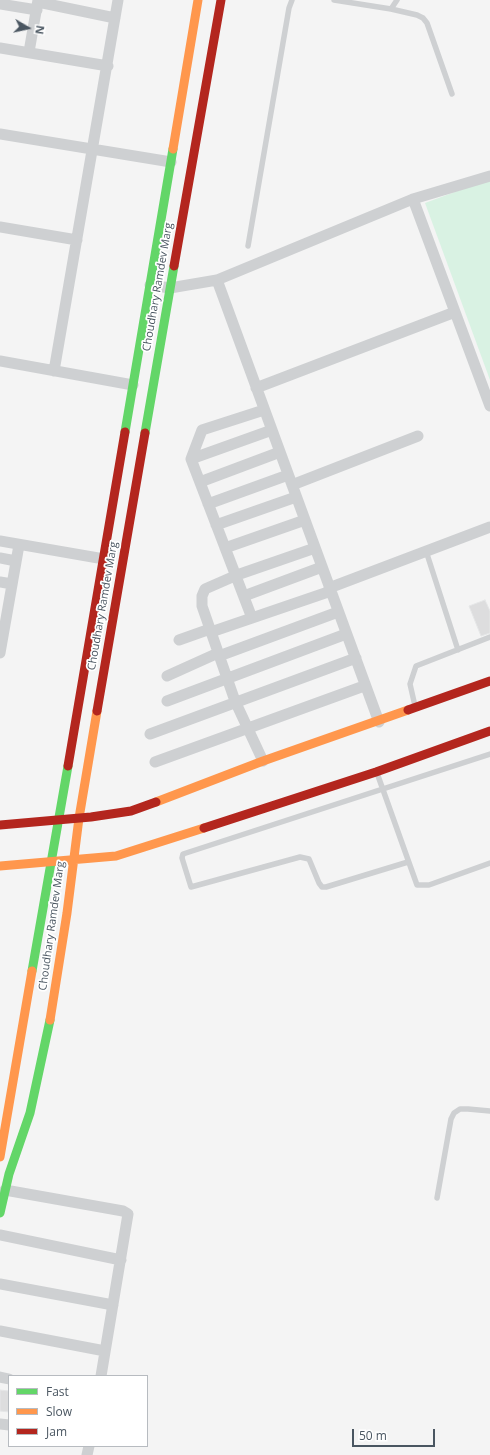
<!DOCTYPE html>
<style>
body{margin:0}
#map{position:relative;width:490px;height:1455px;overflow:hidden;background:#f4f4f4;font-family:"Open Sans",sans-serif}
canvas{display:block}
.legend{position:absolute;left:8px;top:1375px;width:140px;height:72px;box-sizing:border-box;background:#fff;border:1px solid #b7bbc0;margin:0;padding:5px 7px;list-style:none;font-size:12px;color:#4a5661}
.legend li{display:flex;align-items:center;gap:8px;height:20px}
.legend b{width:20px;border:1px solid #b7bbc0}
.north{position:absolute;left:8px;top:8px;width:40px;height:40px;-webkit-text-stroke:3px #fff;paint-order:stroke;rotate:99deg;font-size:11px;font-weight:700;line-height:16px;text-align:center;color:#4a5661}
.north::after{content:'';display:block;margin:auto;width:14px;height:18px;background:#4a5661;clip-path:polygon(50% 0,100% 100%,50% 72%,0 100%)}
.scale{position:absolute;left:352px;top:1429px;width:83px;height:18px;box-sizing:border-box;border:2px solid #4a5661;border-top:0;padding-left:5px;font-size:12px;line-height:14px;white-space:nowrap;color:#4a5661;-webkit-text-stroke:3px #fff;paint-order:stroke}
</style>
<div id="map">
<canvas width="490" height="1455"></canvas>
<ul class="legend">
<li><b style="height:5px;background:#63d668"></b>Fast</li>
<li><b style="height:5px;background:#ff974d"></b>Slow</li>
<li><b style="height:5px;background:#b3261e"></b>Jam</li>
</ul>
<div class="north">N</div>
<div class="scale">50 m</div>
</div>
<script>
const c = document.querySelector('canvas').getContext('2d');
c.lineJoin = 'round';
function fillPath(path, color) { c.fillStyle = color; c.fill(path, 'evenodd'); }
const toPath = rows => new Path2D(rows.map(r => 'M' + r).join(''));
function trace(path, color, width, dash) { c.strokeStyle = color; c.lineWidth = width; c.lineCap = dash ? 'butt' : 'round'; c.setLineDash(dash || []); c.stroke(path); }
function label(font, color, halo, rows, align = 'center') {
  c.font = font + ' "Open Sans",sans-serif'; c.lineWidth = 3.5; c.setLineDash([]); c.textBaseline = 'middle'; c.strokeStyle = halo; c.fillStyle = color; for (const [text, x, y, turn = 0] of rows) {
    c.save(); c.translate(x, y); c.rotate((+turn || 0) * Math.PI / 180); c.textAlign = isNaN(turn) ? turn : align; if (halo) c.strokeText(text, 0, 0); c.fillText(text, 0, 0); c.restore();
  }
}
const green = toPath([
 [490,179,490,380,425,203]
]);
const building = toPath([
 [485,600,490,611,490,633,481,636,469,606,485,600],
 [0,1390,9,1391,9,1412,0,1411,0,1390]
]);
const lane = toPath([
 [334,0,391,9,397,0],
 [391,9,417,15,423,18,427,23,452,94],
 [248,246,289,8,292,0],
 [426,551,458,650],
 [415,706,410,684,416,666,490,637],
 [377,773,417,885,429,885,490,863],
 [408,862,326,887,322,887,319,883,309,859,300,857,191,887,182,858,183,854,490,754],
 [437,1198,451,1119,454,1113,460,1109,468,1109,490,1111]
]);
const street = toPath([
 [38,2,115,18],
 [0,4,37,10],
 [0,48,108,66],
 [29,52,38,0],
 [0,134,171,162],
 [413,199,490,406],
 [0,227,77,240],
 [217,280,379,722],
 [150,285,170,288,217,280,413,199,490,176],
 [0,361,133,385],
 [54,371,118,0],
 [256,388,455,312],
 [191,459,272,430],
 [200,482,280,452],
 [292,485,418,436],
 [208,504,288,475],
 [216,525,296,497],
 [0,541,104,559],
 [225,548,305,520],
 [0,558,16,561],
 [0,582,12,584],
 [329,588,490,527],
 [244,596,322,567],
 [252,618,191,459,202,430,264,410],
 [211,632,331,591],
 [179,640,210,629],
 [0,653,19,545],
 [219,656,338,612],
 [167,676,218,653],
 [167,701,346,634],
 [150,734,356,658],
 [263,761,235,701,202,606,202,596,205,589,237,575,315,548],
 [155,762,364,686],
 [5,1190,123,1211,128,1214,101,1376],
 [0,1235,121,1260],
 [0,1284,113,1305],
 [0,1331,105,1351],
 [0,1377,9,1379],
 [0,1424,9,1425],
 [87,1455,89,1446]
]);
const fast = toPath([
 [125,432,173,149],
 [145,433,174,266],
 [32,971,68,766],
 [0,1213,9,1174,30,1113,50,1020]
]);
const slow = toPath([
 [173,149,198,0],
 [156,802,263,761,408,710],
 [0,866,116,856,204,828],
 [50,1020,67,913,79,818,97,711],
 [0,1157,32,971]
]);
const jam = toPath([
 [174,266,221,0],
 [408,710,490,681],
 [97,711,145,433],
 [68,766,125,432],
 [0,825,91,817,131,811,156,802],
 [204,828,376,772,490,731]
]);
const streetNames = [
 ["Choudhary Ramdev Marg",158,287,-80],
 ["Choudhary Ramdev Marg",103,606,-80],
 ["Choudhary Ramdev Marg",52,926,-82]
];
fillPath(green, '#d9f2e3');
fillPath(building, '#ddddde');
trace(building, '#e5e6e7', 1);
trace(lane, '#ced0d2', 5.5);
trace(street, '#ced0d2', 11);
trace(fast, '#63d668', 9);
trace(slow, '#ff974d', 9);
trace(jam, '#b3261e', 9);
label('11px', '#4a5661', '#fff', streetNames);
</script>
